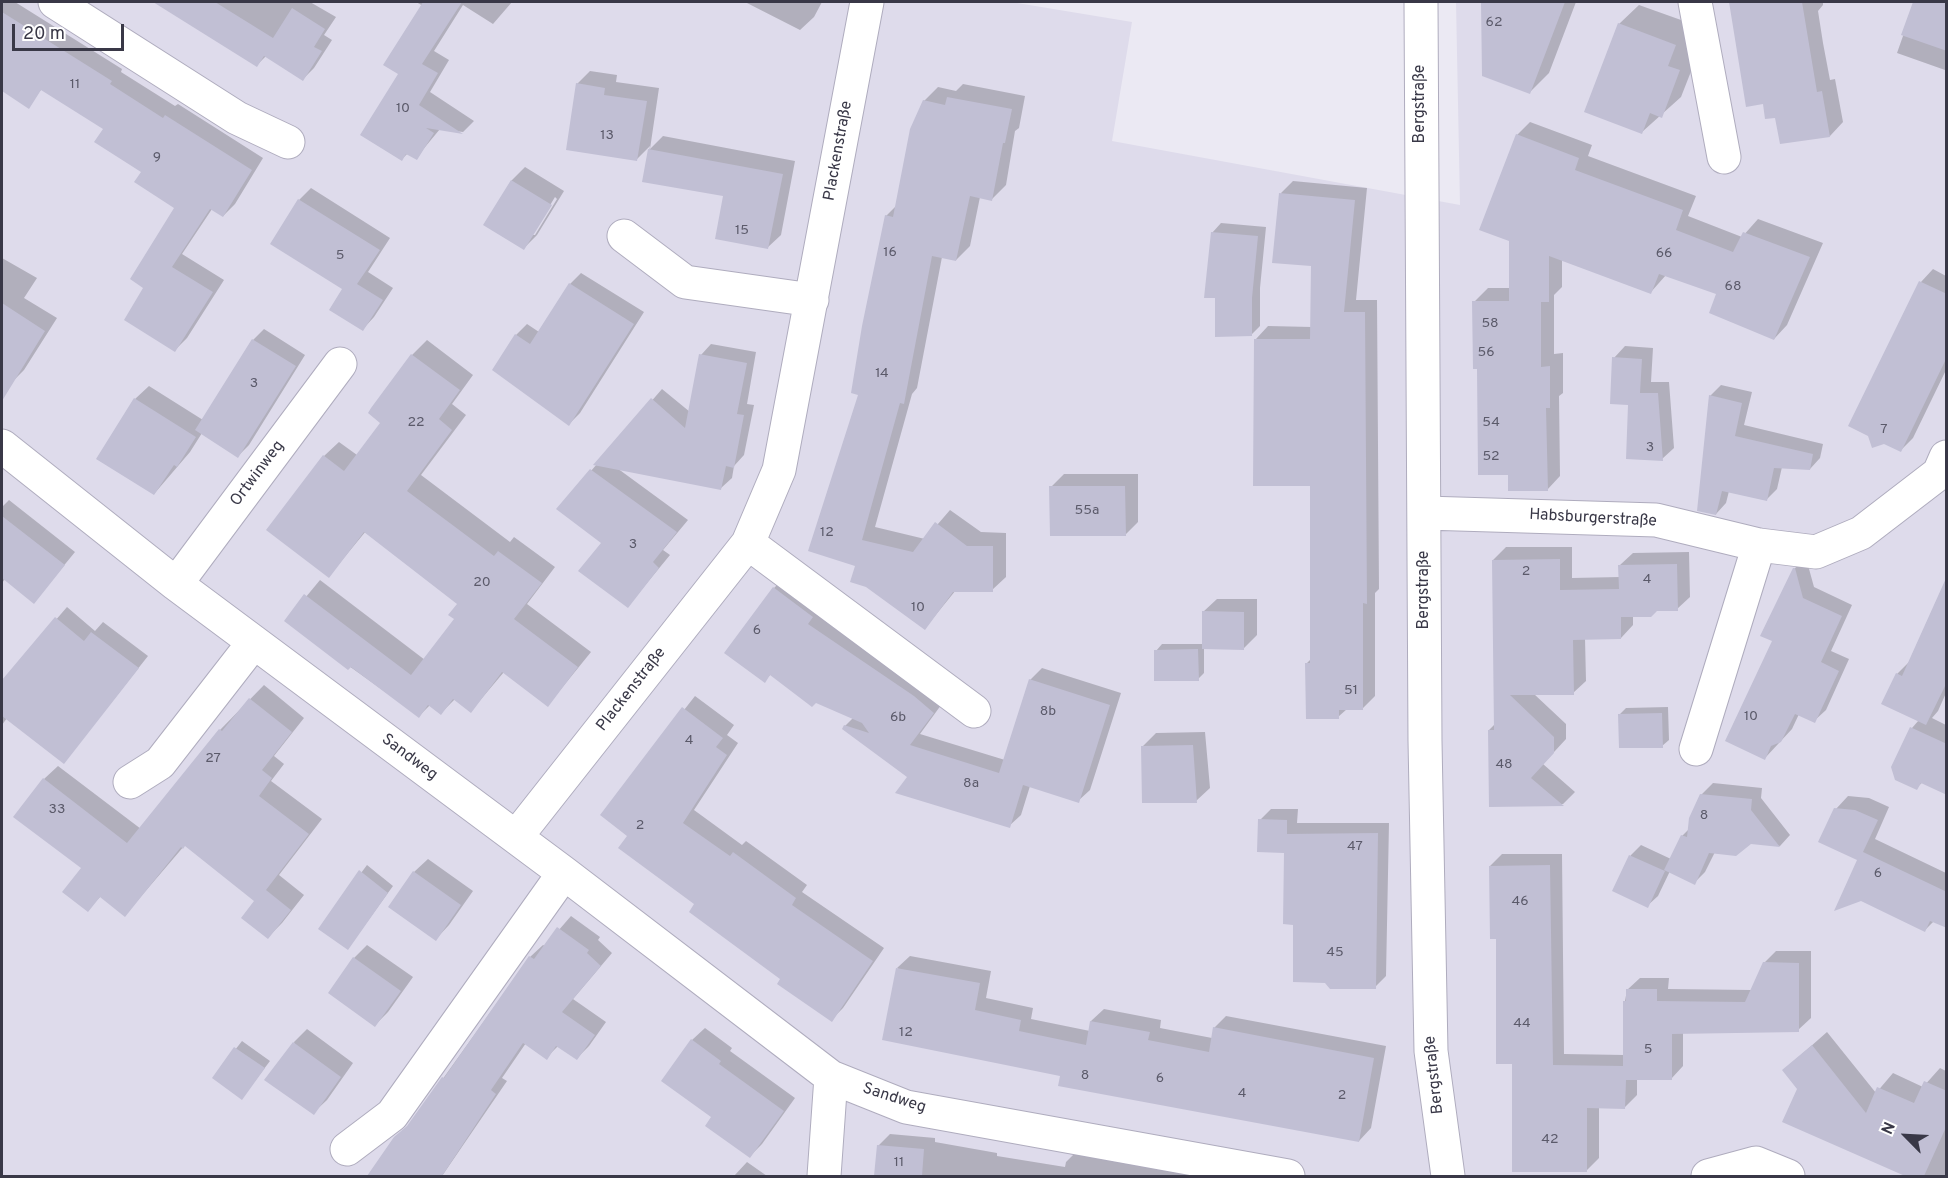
<!DOCTYPE html>
<meta charset="utf-8">
<style>
body{margin:0}
#map{position:relative;width:1948px;height:1178px;overflow:hidden;background:#ebe9f3;font-family:Overpass,sans-serif}
canvas{display:block}
.frame{position:absolute;inset:0;border:3px solid #393847;pointer-events:none}
.north{position:absolute;left:1876px;top:1106px;width:60px;height:60px;-webkit-text-stroke:4px #fff;paint-order:stroke;rotate:294deg;font-size:16px;font-weight:700;line-height:24px;text-align:center;color:#393847}
.north::after{content:'';display:block;margin:auto;width:21px;height:27px;background:#393847;clip-path:polygon(50% 0,100% 100%,50% 72%,0 100%)}
.scale{position:absolute;left:12px;top:24px;width:112px;height:27px;box-sizing:border-box;border:3px solid #393847;border-top:0;padding-left:8px;font-size:18px;line-height:21px;white-space:nowrap;color:#393847;-webkit-text-stroke:4px #fff;paint-order:stroke}
</style>
<div id="map">
<canvas width="1948" height="1178"></canvas>
<div class="frame"></div>
<div class="north">N</div>
<div class="scale">20 m</div>
</div>
<script>
const c = document.querySelector('canvas').getContext('2d');
c.lineJoin = 'round';
function fillPath(path, color) { c.fillStyle = color; c.fill(path, 'evenodd'); }
const toPath = rows => new Path2D(rows.map(r => 'M' + r).join(''));
function trace(path, color, width, dash) { c.strokeStyle = color; c.lineWidth = width; c.lineCap = dash ? 'butt' : 'round'; c.setLineDash(dash || []); c.stroke(path); }
function label(font, color, halo, rows, align = 'center') {
  c.font = font + ' Overpass,sans-serif'; c.lineWidth = 6; c.setLineDash([]); c.textBaseline = 'middle'; c.strokeStyle = halo; c.fillStyle = color; for (const [text, x, y, turn = 0] of rows) {
    c.save(); c.translate(x, y); c.rotate((+turn || 0) * Math.PI / 180); c.textAlign = isNaN(turn) ? turn : align; if (halo) c.strokeText(text, 0, 0); c.fillText(text, 0, 0); c.restore();
  }
}
const residential = toPath([
 [2,2,1011,2,1132,22,1112,141,1460,205,1456,2,1946,2,1946,1176,2,1176]
]);
const shadow = toPath([
 [2,2,15,2,122,69,121,72,175,106,178,104,263,158,235,204,223,216,212,209,182,254,224,280,187,338,175,350,145,287,176,207,105,128,42,89,34,97,2,76],
 [156,2,310,2,336,17,324,35,332,40,314,68,303,79,266,56,257,65],
 [416,2,512,2,493,24,463,5,434,51,449,60,430,92,474,121,463,132,440,129,416,158,408,153,402,159,400,73,423,6],
 [745,2,822,2,814,17,800,30],
 [1483,2,1576,2,1549,73,1530,92,1484,75],
 [1730,2,1823,2,1823,5,1818,11,1823,43,1830,80,1835,79,1843,122,1830,136,1777,116,1764,103,1747,105],
 [1915,2,1946,2,1945,70,1897,53],
 [1639,5,1695,25,1699,51,1681,97,1642,132,1619,24],
 [590,71,617,75,616,82,659,88,650,149,663,136,795,161,781,235,767,248,725,194,644,181,650,146,637,159,577,84],
 [963,84,1025,96,1019,128,1015,131,1006,185,992,199,980,197,970,246,956,260,942,257,917,388,912,394,875,527,925,539,950,510,981,532,1006,533,1006,577,992,590,956,590,925,628,857,564,860,394,886,216,897,205,924,101,938,87,956,91],
 [1530,122,1592,145,1588,156,1696,196,1688,216,1742,237,1758,219,1823,243,1787,325,1774,339,1718,293,1666,275,1651,292,1562,259,1562,287,1554,295,1554,354,1563,353,1563,393,1559,396,1560,476,1547,490,1510,473,1478,367,1474,302,1488,288,1511,288,1517,135],
 [525,167,564,191,537,235,524,248,485,224,512,180],
 [555,197,557,199,535,235,532,235],
 [1293,181,1367,188,1356,300,1377,300,1379,589,1375,593,1375,696,1362,709,1347,709,1338,717,1307,663,1311,659,1311,484,1256,339,1268,326,1312,327,1312,264,1281,193],
 [311,188,390,238,368,272,393,288,374,317,363,329,299,200],
 [1221,223,1266,227,1260,288,1260,326,1251,335,1212,233],
 [2,258,37,278,24,298,57,318,24,370,12,382,2,375],
 [1933,269,1946,276,1946,370,1913,438,1901,450,1850,425,1921,282],
 [581,273,644,312,580,413,569,424,516,335,527,324,539,332,570,284],
 [264,329,305,355,249,445,238,456,202,433,190,452,154,494,135,399,149,386,203,420,253,340],
 [427,340,473,375,452,404,466,415,421,475,510,542,514,537,555,567,527,604,591,652,548,705,504,672,471,711,455,699,441,713,430,705,419,716,286,621,320,580,425,660,456,619,459,604,366,531,329,576,324,456,339,442,357,455,382,422,372,409,412,355],
 [711,344,756,352,747,404,754,405,744,455,734,466,732,478,721,488,617,468,688,520,663,550,670,555,628,606,603,543,558,509,662,389,690,412,701,355],
 [1625,346,1653,348,1651,382,1669,382,1674,448,1662,459,1629,403,1614,358],
 [1721,385,1752,392,1744,425,1823,444,1820,458,1810,469,1782,467,1777,489,1766,500,1729,491,1726,503,1716,514,1710,396],
 [1064,474,1138,474,1138,522,1125,535,1051,487],
 [9,500,75,552,34,602,5,579,2,583,2,507],
 [1506,547,1572,547,1572,578,1620,577,1620,565,1633,553,1689,552,1690,597,1677,609,1656,609,1633,615,1633,625,1621,638,1585,638,1586,681,1573,693,1534,694,1566,724,1566,739,1543,764,1575,792,1563,804,1490,805,1489,730,1495,724,1493,560],
 [1806,558,1814,587,1852,605,1831,651,1849,659,1826,710,1814,721,1799,714,1792,729,1765,758,1774,641,1794,569],
 [786,576,944,701,920,734,1005,760,1030,680,1042,668,1121,693,1090,790,1078,801,1030,786,1021,815,1009,826,909,777,845,726,853,718,771,674,764,681,774,588],
 [1946,580,1946,693,1938,711,1932,718,1946,725,1946,782,1923,782,1916,788,1892,767,1912,728,1919,720,1883,703,1897,674,1909,662],
 [1217,599,1257,599,1257,635,1244,648,1204,648,1204,673,1198,679,1156,651,1162,644,1203,644,1203,612],
 [67,607,95,631,103,622,148,656,64,762,7,718,2,725,2,678,4,680],
 [264,685,304,718,274,756,284,764,271,781,322,819,279,875,304,895,282,923,268,937,256,901,185,845,125,915,101,896,87,910,83,868,44,779,58,766,141,829,220,730],
 [695,696,734,725,727,735,738,743,694,810,742,845,746,841,807,885,802,892,884,948,843,1008,831,1020,696,904,630,836,602,815],
 [1668,707,1669,740,1662,746,1620,714,1626,708],
 [1205,732,1210,788,1196,801,1143,746,1156,733],
 [1713,783,1762,788,1761,798,1790,835,1780,846,1751,842,1715,852,1705,872,1694,883,1670,871,1658,896,1647,906,1614,890,1631,855,1641,845,1671,859,1682,836,1689,829,1701,795],
 [1848,796,1869,798,1889,807,1875,839,1946,873,1946,926,1934,921,1925,930,1859,859,1836,809],
 [1271,809,1298,809,1297,823,1389,823,1386,976,1375,987,1285,852,1260,820],
 [1502,854,1562,854,1564,1054,1625,1055,1625,1001,1627,990,1640,978,1669,978,1668,989,1752,990,1764,963,1776,951,1811,951,1811,1018,1798,1030,1683,1032,1683,1066,1671,1079,1637,1078,1637,1095,1625,1107,1599,1107,1599,1158,1587,1170,1513,1062,1490,866],
 [428,859,473,891,449,925,436,939,414,872],
 [367,865,393,886,348,948,320,928],
 [571,916,600,937,598,940,612,953,573,999,606,1022,589,1046,577,1058,559,1045,546,1058,526,1043,502,1078,507,1081,442,1176,377,1176,412,1122,530,957,543,945,545,946],
 [367,945,413,977,388,1012,375,1025,354,958],
 [910,956,991,971,986,998,1033,1008,1031,1019,1090,1031,1091,1021,1104,1009,1161,1020,1160,1028,1212,1038,1214,1028,1226,1016,1386,1046,1371,1128,1359,1141,1062,1075,897,968],
 [705,1028,732,1048,730,1051,795,1098,762,1144,750,1156,713,1117,692,1040],
 [307,1029,353,1063,327,1100,313,1113,294,1042],
 [1827,1032,1876,1093,1893,1073,1923,1087,1940,1068,1946,1071,1946,1176,1909,1176,1784,1121,1798,1089,1784,1070],
 [242,1041,270,1061,242,1098,214,1077],
 [890,1134,935,1138,935,1142,997,1153,997,1156,1065,1167,1066,1162,1077,1151,1214,1176,875,1176,878,1146],
 [747,1162,767,1176,734,1176]
]);
const building = toPath([
 [153,2,215,2,273,38,292,8,325,29,314,47,322,51,303,81,264,56,257,67],
 [423,2,462,2,422,64,438,73,419,105,463,134,426,128,434,133,417,160,406,154,402,161,360,135,398,74,383,65],
 [1481,2,1565,2,1530,94,1482,76],
 [1729,2,1802,2,1817,92,1822,91,1830,137,1780,144,1775,118,1765,119,1763,104,1746,107],
 [1913,2,1947,2,1947,51,1901,35],
 [2,12,112,81,110,84,163,118,165,115,252,170,223,217,210,209,172,267,213,292,175,352,124,320,143,288,130,279,174,208,134,182,141,172,94,142,103,129,41,90,29,109,2,91],
 [1618,23,1676,45,1668,66,1680,70,1662,118,1650,113,1642,134,1584,112],
 [576,83,605,88,604,95,647,101,637,161,566,150],
 [947,97,1012,109,1005,143,1003,143,992,201,970,196,956,261,932,256,904,404,900,403,862,540,913,552,935,522,967,546,993,546,993,592,953,592,925,630,866,587,850,582,855,566,808,551,858,395,851,393,862,326,885,215,893,217,910,129,923,100,945,105],
 [1516,134,1579,158,1575,170,1683,210,1676,230,1733,252,1743,232,1810,257,1774,340,1709,313,1716,294,1659,274,1651,294,1549,256,1549,302,1541,302,1541,367,1550,366,1550,408,1546,408,1548,491,1508,491,1508,475,1478,475,1477,369,1473,369,1472,301,1509,301,1509,241,1479,230],
 [648,149,783,174,768,249,715,239,723,196,642,182],
 [511,180,552,205,524,250,483,225],
 [1279,193,1355,200,1344,312,1365,312,1367,604,1363,603,1363,710,1339,710,1339,719,1306,719,1305,663,1310,663,1310,486,1253,486,1254,339,1310,339,1311,266,1272,263],
 [298,199,380,250,357,284,383,300,363,331,329,310,342,289,270,244],
 [1211,232,1258,236,1252,298,1252,336,1215,337,1215,298,1204,298],
 [1919,281,1947,294,1947,357,1901,452,1884,444,1872,448,1868,436,1848,426],
 [569,283,634,324,569,426,492,370,515,334,530,344],
 [2,303,45,331,2,401],
 [252,339,296,366,238,458,195,430],
 [411,354,460,390,439,419,452,430,407,491,494,556,498,551,542,583,514,619,578,667,548,707,502,672,471,713,453,699,441,715,428,705,419,718,351,667,348,670,284,621,304,594,411,675,454,619,448,615,457,604,364,532,329,578,266,530,323,455,344,471,380,423,368,413,371,408],
 [699,354,747,363,737,414,744,415,734,468,726,466,721,490,593,465,651,398,685,428],
 [1612,357,1642,359,1640,393,1658,393,1663,461,1626,459,1628,405,1610,404],
 [1709,395,1742,403,1735,436,1813,454,1810,470,1774,468,1767,501,1722,491,1716,515,1697,511],
 [134,398,196,437,177,467,174,465,154,495,96,459],
 [590,469,677,532,653,562,659,568,628,608,578,571,601,543,556,509],
 [1049,486,1125,486,1126,536,1050,536],
 [2,516,65,565,34,604,2,578],
 [1560,559,1560,590,1619,589,1618,565,1677,564,1678,611,1657,611,1651,617,1621,617,1621,639,1573,640,1574,695,1510,695,1554,737,1554,753,1531,778,1564,806,1489,807,1488,730,1494,730,1492,560],
 [1793,568,1795,568,1803,598,1842,616,1821,662,1839,671,1815,723,1795,714,1781,742,1771,746,1765,760,1725,741,1772,641,1760,636],
 [1947,576,1947,682,1926,725,1881,704,1896,673,1902,676],
 [773,587,813,617,808,624,914,696,934,713,910,745,999,773,1029,679,1110,705,1079,803,1023,785,1010,828,895,793,907,777,842,729,844,725,869,733,862,723,816,703,812,707,770,675,765,683,724,653],
 [1202,611,1244,612,1244,650,1202,649],
 [55,617,84,641,91,632,139,668,64,764,2,716,2,680],
 [1198,649,1199,681,1154,681,1154,650],
 [249,698,292,732,262,770,272,778,259,796,309,834,266,890,291,910,268,939,241,918,254,901,185,846,183,849,181,847,125,917,100,897,88,912,62,892,81,868,13,817,43,778,127,843,219,729,222,731],
 [682,707,723,738,716,747,727,755,683,823,730,856,733,852,796,898,792,905,873,961,832,1022,777,984,780,979,689,912,694,904,618,848,627,836,600,815],
 [1662,713,1663,748,1619,748,1618,714],
 [1910,727,1947,744,1947,795,1921,783,1917,790,1895,780,1891,767],
 [1193,745,1197,803,1142,803,1141,746],
 [1700,794,1752,799,1751,810,1780,847,1751,844,1736,856,1709,853,1695,885,1664,870,1681,835,1687,837,1689,818],
 [1834,808,1855,810,1878,820,1863,852,1947,892,1947,928,1930,921,1925,932,1861,901,1834,911,1857,860,1818,842],
 [1258,819,1287,820,1287,834,1378,833,1376,989,1330,989,1325,983,1293,982,1293,925,1283,924,1284,853,1257,852],
 [1629,855,1665,871,1648,908,1612,891],
 [1550,865,1553,1065,1623,1066,1623,1001,1626,1001,1626,989,1657,989,1657,1001,1745,1002,1763,962,1799,963,1799,1032,1672,1034,1672,1080,1626,1080,1625,1109,1587,1108,1587,1172,1512,1172,1512,1064,1496,1064,1496,939,1490,939,1489,866],
 [359,870,388,893,348,950,318,929],
 [413,871,461,905,436,941,388,907],
 [557,927,589,950,587,953,601,966,562,1012,595,1035,577,1060,556,1046,547,1060,523,1043,491,1090,496,1094,442,1176,367,1176,394,1137,407,1126,442,1077,444,1078,529,956,534,959],
 [353,957,401,991,375,1027,328,993],
 [896,968,980,983,975,1010,1021,1020,1019,1031,1086,1045,1090,1021,1150,1032,1148,1040,1209,1052,1213,1027,1374,1058,1359,1142,1058,1086,1060,1076,882,1040],
 [691,1039,721,1061,719,1064,784,1111,750,1158,705,1126,711,1117,661,1081],
 [293,1042,341,1077,314,1115,264,1080],
 [1812,1045,1866,1113,1877,1087,1914,1103,1924,1081,1947,1091,1947,1125,1924,1176,1905,1176,1782,1122,1797,1089,1782,1070],
 [234,1047,265,1068,242,1100,212,1078],
 [877,1145,924,1149,922,1176,874,1176]
]);
const minor = toPath([
 [55,2,237,118,288,142],
 [1421,2,1425,741,1431,1051,1448,1176],
 [1695,2,1724,157],
 [624,236,685,282,812,300],
 [2,446,176,584,564,873,831,1077,906,1107,1288,1176],
 [1425,513,1656,520,1759,545,1816,552,1861,533,1939,473,1946,457],
 [748,543,974,711],
 [176,584,340,364],
 [1696,749,1759,545],
 [130,782,160,763,254,642],
 [516,837,748,543,779,470,867,2],
 [347,1149,392,1115,564,873],
 [824,1176,831,1077],
 [1708,1176,1756,1163,1788,1176]
]);
const numberNames = [
 ["62",1494,23],
 ["11",75,85],
 ["10",403,109],
 ["13",607,136],
 ["9",157,158],
 ["15",742,231],
 ["16",890,253],
 ["66",1664,254],
 ["5",340,256],
 ["68",1733,287],
 ["58",1490,324],
 ["56",1486,353],
 ["14",882,374],
 ["3",254,384],
 ["22",416,423],
 ["54",1491,423],
 ["7",1884,430],
 ["3",1650,448],
 ["52",1491,457],
 ["55a",1087,511],
 ["12",827,533],
 ["3",633,545],
 ["2",1526,572],
 ["4",1647,580],
 ["20",482,583],
 ["10",918,608],
 ["6",757,631],
 ["51",1351,691],
 ["8b",1048,712],
 ["10",1751,717],
 ["6b",898,718],
 ["4",689,741],
 ["27",213,759],
 ["48",1504,765],
 ["8a",971,784],
 ["33",57,810],
 ["8",1704,816],
 ["2",640,826],
 ["47",1355,847],
 ["6",1878,874],
 ["46",1520,902],
 ["45",1335,953],
 ["44",1522,1024],
 ["12",906,1033],
 ["5",1648,1050],
 ["8",1085,1076],
 ["6",1160,1079],
 ["4",1242,1094],
 ["2",1342,1096],
 ["42",1550,1140],
 ["11",899,1163]
];
const streetNames = [
 ["Bergstraße",1421,104,-90],
 ["Plackenstraße",839,151,-80],
 ["Ortwinweg",258,474,-53],
 ["Habsburgerstraße",1593,519,3],
 ["Bergstraße",1425,590,-90],
 ["Plackenstraße",632,690,-52],
 ["Sandweg",409,758,37],
 ["Bergstraße",1435,1075,-96],
 ["Sandweg",894,1099,18]
];
fillPath(residential, '#dedbeb');
fillPath(shadow, '#0003');
fillPath(building, '#c1bfd4');
trace(minor, '#afacbe', 35);
trace(minor, '#fff', 33);
label('14px', '#5b5a6a', null, numberNames);
label('16px', '#393847', '#fff', streetNames);
</script>
